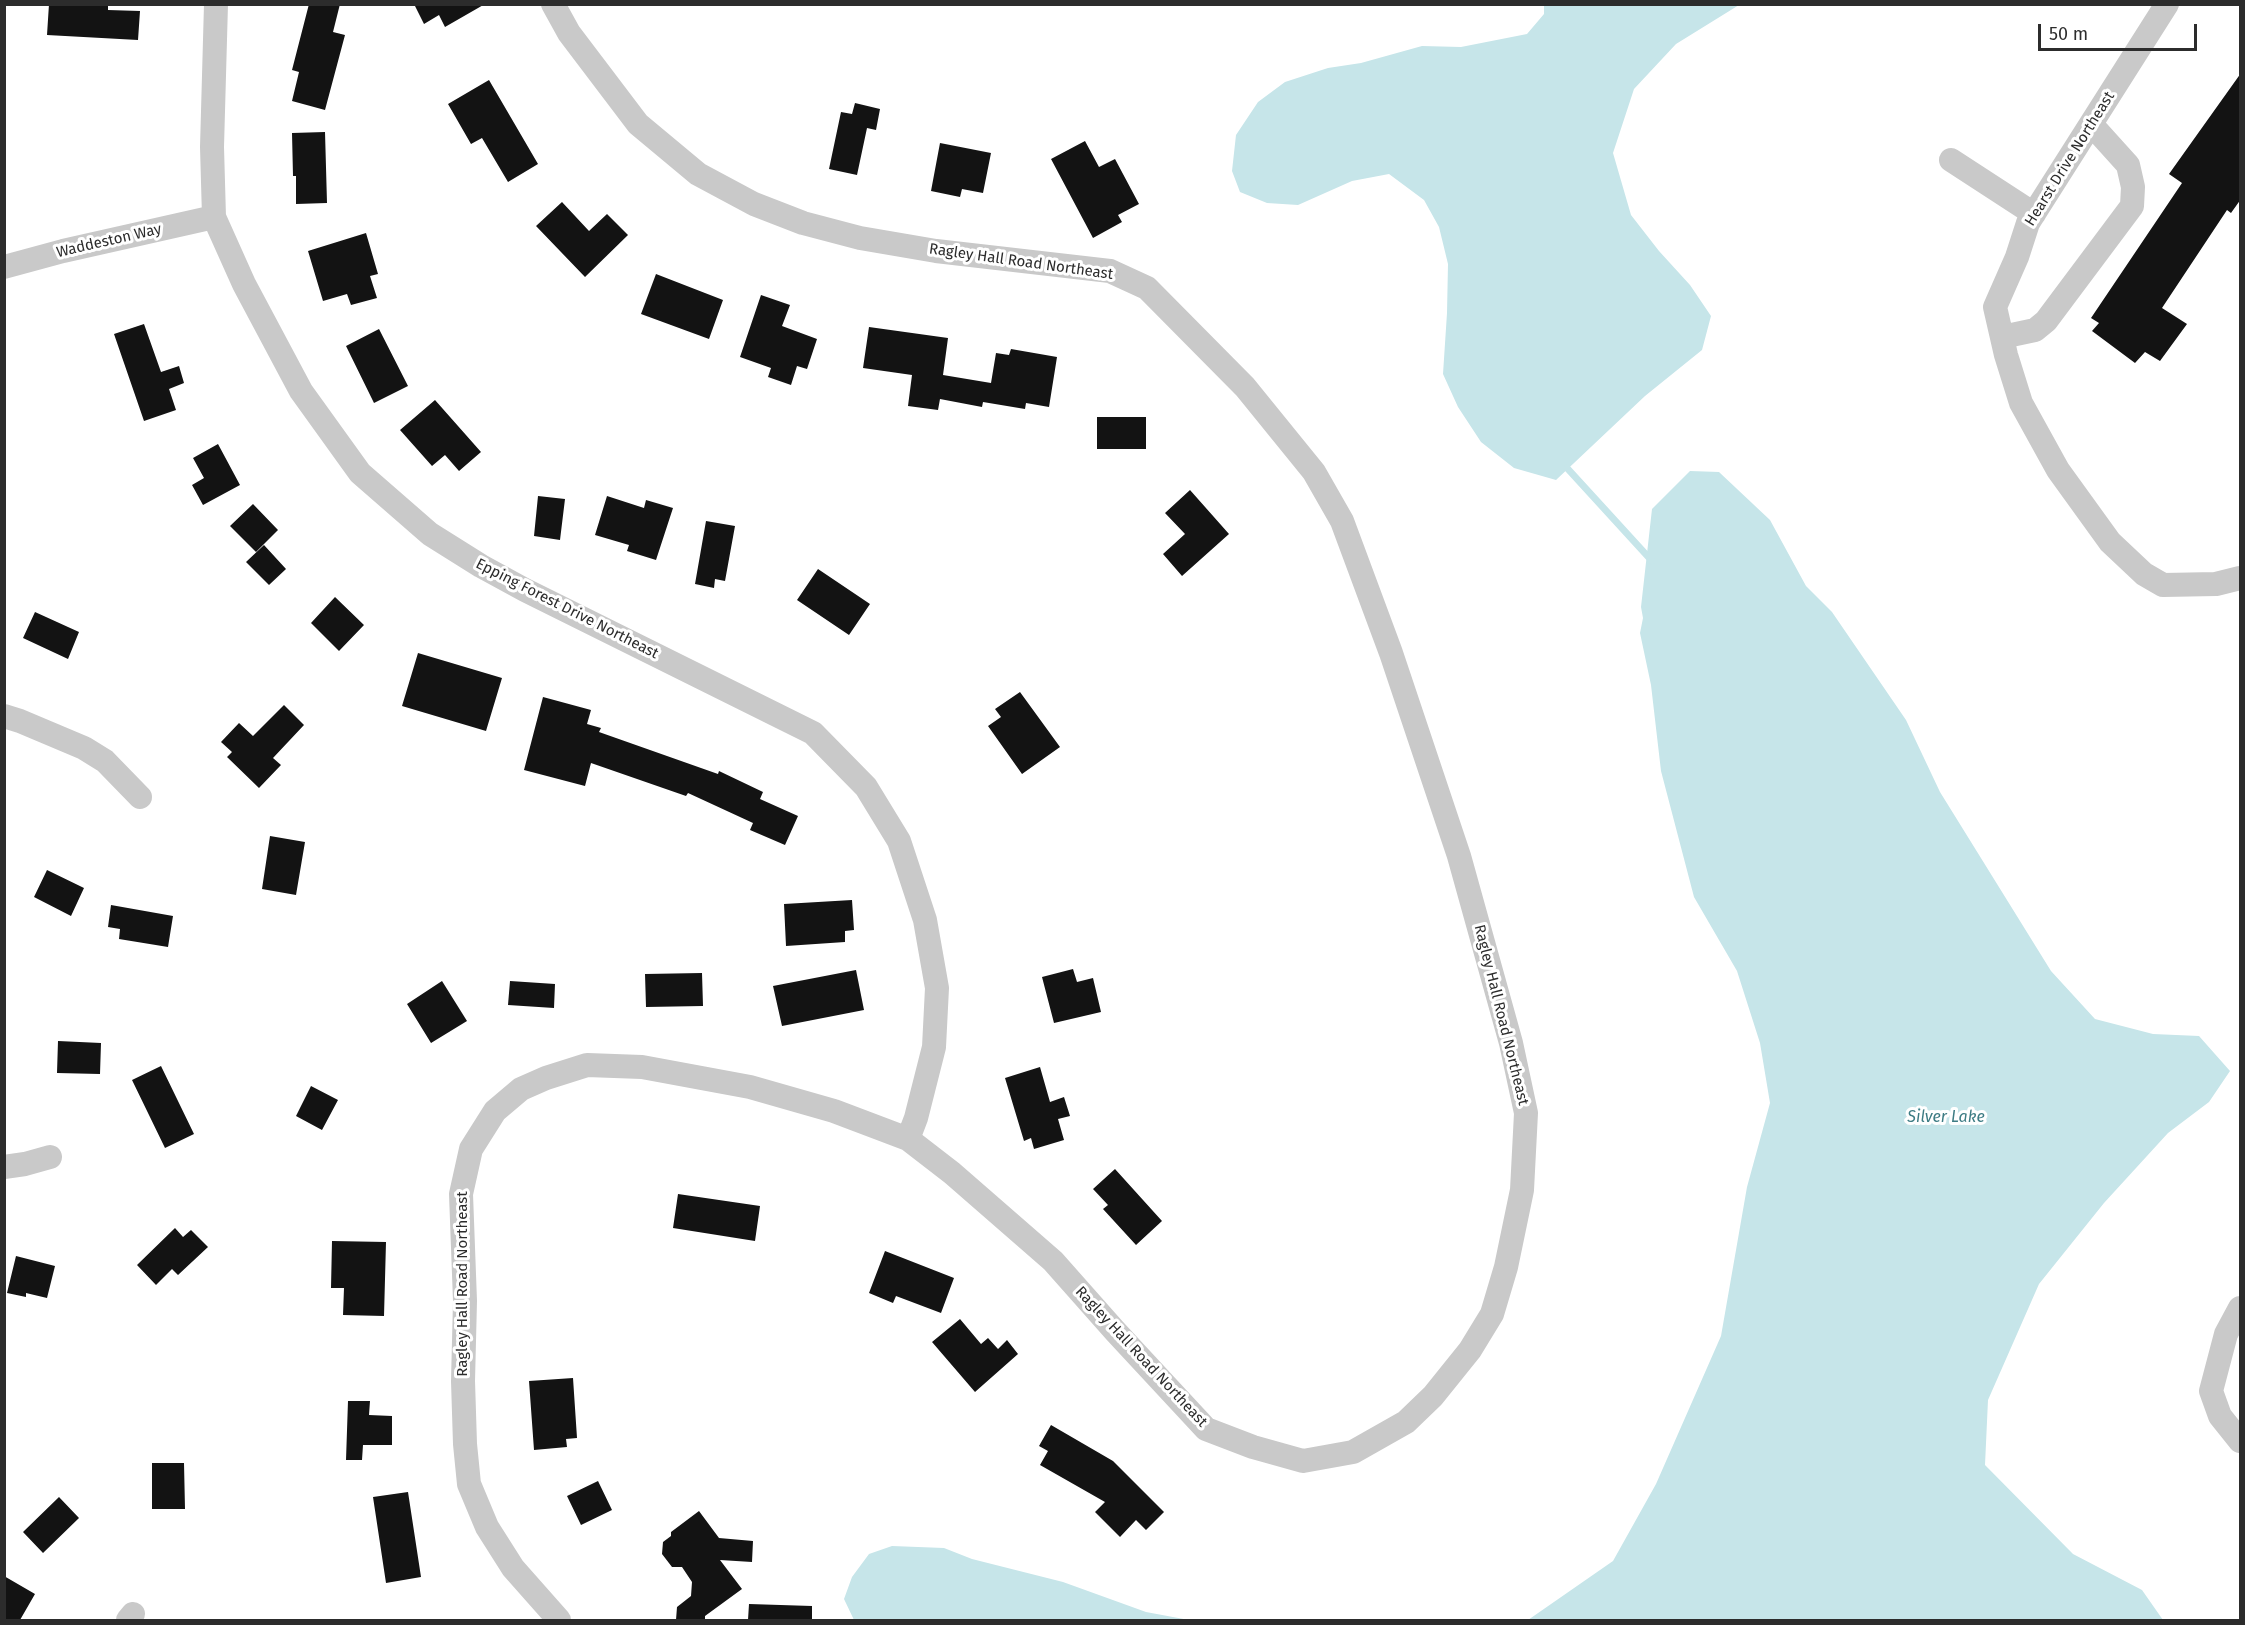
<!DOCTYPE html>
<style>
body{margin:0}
#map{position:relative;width:2245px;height:1625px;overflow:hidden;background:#fff;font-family:"Fira Sans",sans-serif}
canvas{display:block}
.frame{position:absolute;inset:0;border:6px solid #2c2c2c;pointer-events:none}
.scale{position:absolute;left:2038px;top:24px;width:159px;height:27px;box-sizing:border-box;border:3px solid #2c2c2c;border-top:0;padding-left:8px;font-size:18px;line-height:21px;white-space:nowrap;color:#2c2c2c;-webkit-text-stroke:4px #fff;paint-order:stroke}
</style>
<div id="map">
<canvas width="2245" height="1625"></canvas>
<div class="frame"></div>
<div class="scale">50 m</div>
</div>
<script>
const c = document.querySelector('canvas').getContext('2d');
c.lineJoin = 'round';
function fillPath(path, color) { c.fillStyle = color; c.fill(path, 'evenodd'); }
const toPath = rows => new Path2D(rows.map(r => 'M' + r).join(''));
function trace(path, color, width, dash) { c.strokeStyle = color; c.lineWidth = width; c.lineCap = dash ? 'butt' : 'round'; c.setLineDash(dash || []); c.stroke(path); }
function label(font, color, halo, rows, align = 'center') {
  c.font = font + ' "Fira Sans",sans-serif'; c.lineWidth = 6; c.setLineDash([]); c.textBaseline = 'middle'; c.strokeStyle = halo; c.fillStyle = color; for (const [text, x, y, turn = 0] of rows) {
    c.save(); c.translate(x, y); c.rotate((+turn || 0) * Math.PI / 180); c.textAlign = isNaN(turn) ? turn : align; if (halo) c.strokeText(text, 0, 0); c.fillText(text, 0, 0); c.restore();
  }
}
const water = toPath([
 [1544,5,1739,5,1676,44,1634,89,1613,153,1631,215,1659,251,1690,285,1711,316,1702,350,1645,396,1556,480,1514,468,1481,442,1458,407,1443,374,1447,313,1448,264,1439,227,1424,200,1389,174,1352,181,1298,205,1267,203,1240,192,1232,171,1236,135,1258,102,1285,82,1328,68,1361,63,1422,46,1461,47,1527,34,1544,14],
 [1690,471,1719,472,1770,520,1806,586,1832,612,1906,720,1940,792,2051,971,2095,1019,2153,1034,2199,1036,2230,1071,2209,1102,2168,1133,2104,1203,2039,1284,1988,1400,1985,1465,2073,1554,2142,1590,2163,1620,1528,1620,1613,1561,1656,1484,1721,1336,1747,1187,1770,1103,1760,1043,1737,971,1694,897,1661,771,1651,685,1640,633,1643,618,1641,607,1652,509],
 [892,1546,944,1548,972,1559,1063,1582,1146,1612,1189,1620,854,1620,844,1599,852,1577,869,1554]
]);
const stream = toPath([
 [1567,468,1652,561]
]);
const building = toPath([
 [49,4,108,4,108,10,140,11,138,40,47,35],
 [309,4,340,4,333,32,345,35,325,110,292,101,299,72,292,70],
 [414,4,485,4,445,27,439,15,424,24],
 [2241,73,2241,199,2231,213,2227,210,2162,308,2187,324,2160,361,2145,352,2135,363,2092,331,2099,323,2091,318,2182,183,2169,174],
 [489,80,538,164,508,182,482,138,471,144,448,104],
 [855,103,880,109,876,130,867,128,857,175,829,169,841,112,852,114],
 [325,132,327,203,296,204,296,176,293,176,292,133],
 [1085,141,1099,167,1115,159,1139,204,1118,215,1122,222,1093,238,1051,159],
 [940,143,991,153,983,193,962,189,960,197,931,191],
 [562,202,589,231,607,214,628,235,585,277,536,226],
 [366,233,378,274,370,276,377,298,351,305,347,294,323,301,308,251],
 [656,274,723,300,709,339,641,314],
 [761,295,790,305,782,326,817,339,807,369,797,366,791,385,768,377,771,368,740,357],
 [144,324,161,372,179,366,184,383,169,389,176,410,144,421,114,334],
 [869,327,948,338,943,375,991,383,996,353,1009,355,1011,349,1057,357,1049,407,1026,403,1025,409,983,402,982,407,940,399,938,410,908,406,912,375,863,368],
 [379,329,408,386,374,403,346,346],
 [435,400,481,452,459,471,445,455,432,466,400,430],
 [1097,417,1146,417,1146,449,1097,449],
 [218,444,240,485,203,505,192,485,204,478,193,458],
 [1190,490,1229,534,1182,576,1163,554,1185,534,1165,513],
 [538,496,565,499,560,540,534,536],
 [607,496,644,508,646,500,673,508,656,560,627,551,629,545,595,535],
 [253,504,278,530,256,552,230,526],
 [706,521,735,526,725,581,715,579,714,588,695,584],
 [264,545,286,569,269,585,246,562],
 [818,569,870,604,849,635,797,600],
 [335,597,364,625,339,651,311,623],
 [35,612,79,632,68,659,23,638],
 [418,653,502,678,486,731,402,706],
 [1020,692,1060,747,1022,774,988,726,1001,717,995,709],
 [543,697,591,710,587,724,601,728,599,732,718,774,719,771,763,792,760,799,798,816,785,845,750,830,753,823,688,793,686,796,591,763,585,786,524,770],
 [284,705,304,725,273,758,281,765,259,788,227,757,232,752,221,742,239,723,253,736],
 [270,836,305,842,296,895,262,889],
 [47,870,84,888,71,916,34,897],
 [852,900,854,930,845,931,845,942,786,946,784,904],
 [111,905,173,916,168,947,119,939,120,929,108,927],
 [1073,969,1077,982,1093,978,1101,1012,1054,1023,1042,977],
 [856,970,864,1010,782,1026,773,986],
 [702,973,703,1006,646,1007,645,974],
 [442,981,467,1021,431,1043,407,1004],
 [510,981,555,984,554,1008,508,1005],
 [58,1041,101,1043,100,1074,57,1073],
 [161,1066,194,1134,165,1148,132,1080],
 [1040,1067,1050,1102,1064,1097,1070,1116,1058,1119,1064,1140,1034,1149,1031,1138,1024,1141,1005,1078],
 [311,1086,338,1100,322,1130,296,1116],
 [1115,1169,1162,1221,1136,1245,1103,1209,1108,1205,1093,1189],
 [678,1194,760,1206,755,1241,673,1228],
 [175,1228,183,1237,191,1230,208,1247,178,1275,172,1269,156,1285,137,1265],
 [332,1241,386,1242,384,1316,343,1315,344,1288,331,1288],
 [885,1251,954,1278,941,1313,896,1296,893,1303,869,1293],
 [16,1256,55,1266,47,1298,26,1293,26,1297,7,1293],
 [960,1319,981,1344,988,1338,998,1349,1007,1340,1018,1354,975,1392,932,1342],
 [573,1378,577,1438,566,1439,567,1447,534,1450,529,1381],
 [348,1401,370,1401,369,1415,392,1416,392,1445,363,1445,362,1460,346,1460],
 [1051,1425,1113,1461,1164,1512,1146,1530,1136,1520,1120,1537,1095,1512,1105,1502,1040,1465,1048,1451,1039,1446],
 [152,1463,184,1463,185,1509,152,1509],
 [598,1481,612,1510,581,1525,567,1496],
 [408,1492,421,1577,386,1583,373,1497],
 [59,1497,79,1518,43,1553,23,1532],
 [699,1511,719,1538,753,1541,752,1562,720,1560,742,1589,705,1616,705,1620,676,1620,677,1607,691,1596,692,1582,682,1567,672,1567,662,1554,663,1542,671,1536,671,1532],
 [4,1576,35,1594,20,1620,4,1620],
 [749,1604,812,1606,812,1620,748,1620]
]);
const minor = toPath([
 [216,4,212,147,214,217,244,284,301,391,360,473,430,534,481,566,525,590,813,733,866,787,899,841,925,920,937,988,934,1047,916,1118,908,1139],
 [553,4,569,33,638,124,698,174,754,204,803,223,860,238,936,251,1110,271,1147,288,1245,387,1314,472,1342,521,1391,653,1459,856,1511,1043,1526,1113,1522,1190,1506,1267,1492,1314,1470,1350,1433,1396,1406,1422,1353,1452,1303,1461,1253,1447,1206,1429,1115,1331,1053,1261,952,1173,908,1139,834,1111,750,1087,642,1067,587,1065,546,1078,521,1089,495,1111,471,1149,461,1194,465,1301,463,1381,465,1444,469,1484,487,1527,513,1568,559,1620],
 [2167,4,2028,223,2017,257,1995,307,2006,355,2021,403,2058,470,2110,542,2144,574,2163,585,2216,584,2240,578],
 [1951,160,2034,214],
 [4,267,63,251,214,217],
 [2002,337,2035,330,2046,321,2132,206,2133,187,2128,165,2091,124],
 [4,716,20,721,84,748,105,761,140,797],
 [4,1167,25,1164,50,1157],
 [2240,1308,2226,1334,2211,1391,2220,1416,2240,1441],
 [128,1620,133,1614]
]);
const streetNames = [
 ["Hearst Drive Northeast",2070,159,-58],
 ["Waddeston Way",109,241,-13],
 ["Ragley Hall Road Northeast",1021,262,8],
 ["Epping Forest Drive Northeast",567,609,27],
 ["Ragley Hall Road Northeast",1501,1015,76],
 ["Ragley Hall Road Northeast",463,1284,-90],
 ["Ragley Hall Road Northeast",1141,1357,47]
];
const waterNames = [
 ["Silver Lake",1946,1118]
];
fillPath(water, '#c6e5e9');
trace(stream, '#c6e5e9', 7);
fillPath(building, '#131313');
trace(minor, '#c9c9c9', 24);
label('15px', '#2c2c2c', '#fff', streetNames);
label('italic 16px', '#3d7c84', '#fff', waterNames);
</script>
